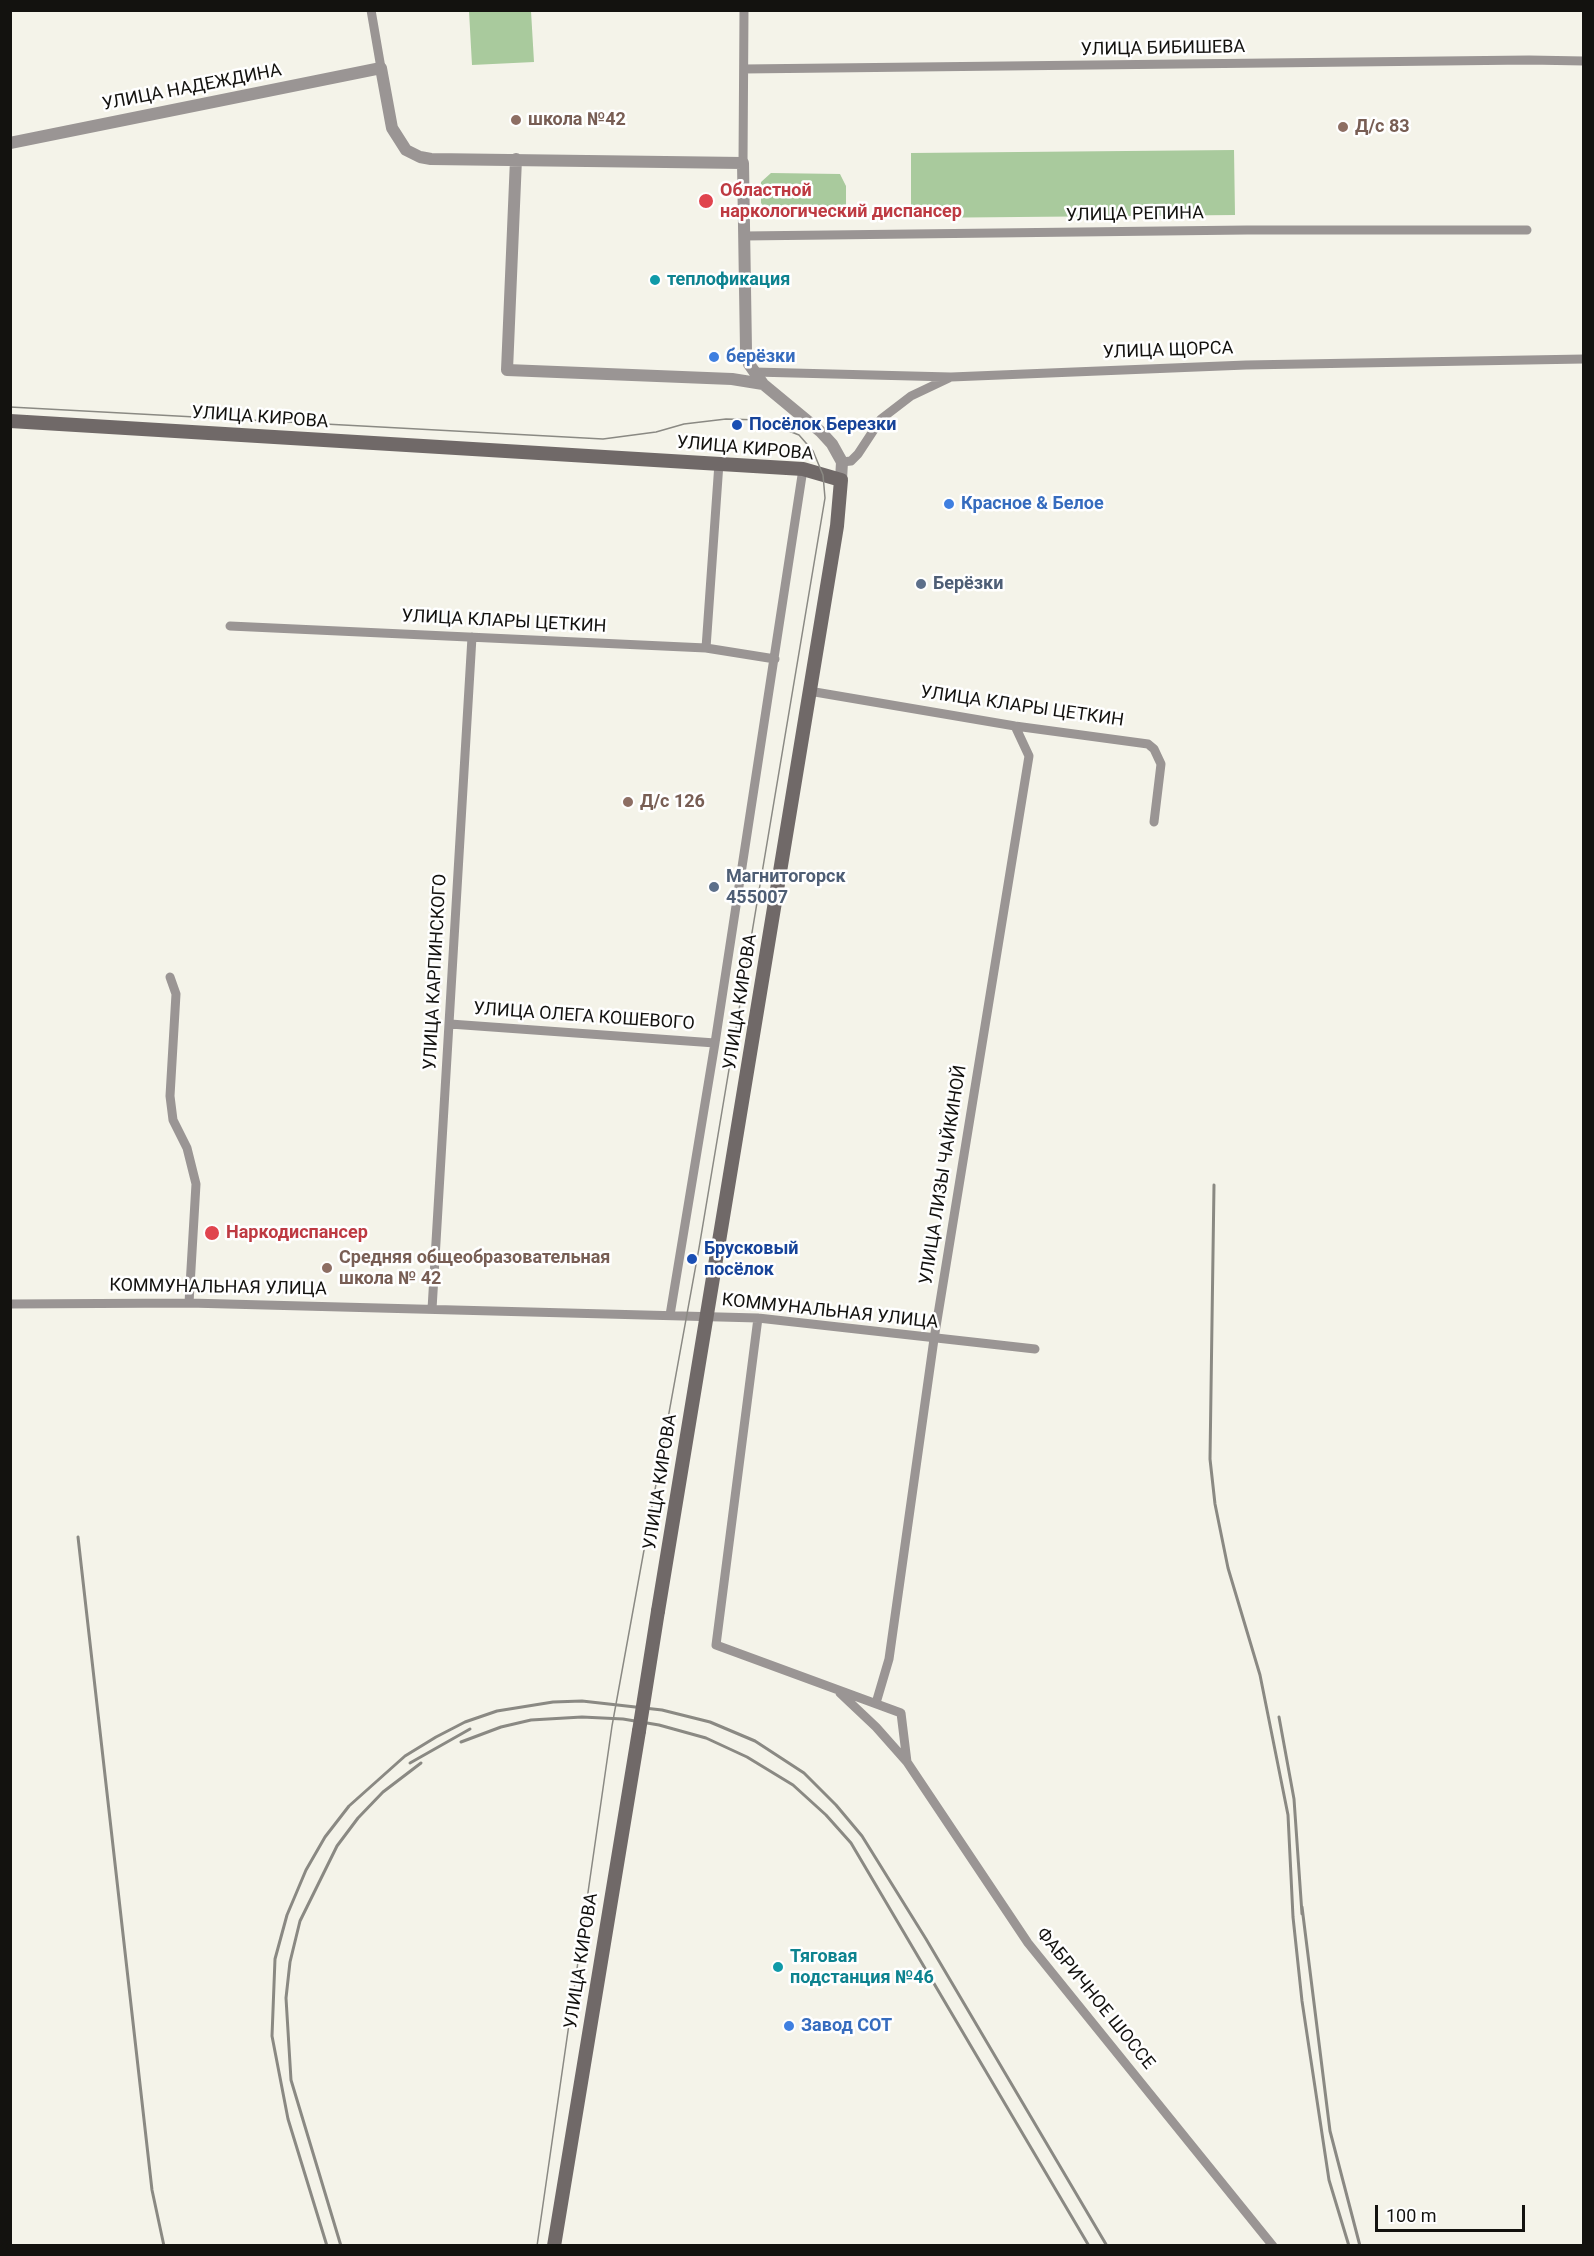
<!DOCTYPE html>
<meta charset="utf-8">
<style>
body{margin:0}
#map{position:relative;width:1594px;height:2256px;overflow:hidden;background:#f4f3e9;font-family:Roboto,sans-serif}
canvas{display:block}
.frame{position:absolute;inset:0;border:12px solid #13120f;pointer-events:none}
.scale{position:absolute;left:1375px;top:2205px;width:150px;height:27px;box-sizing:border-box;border:3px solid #13120f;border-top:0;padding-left:8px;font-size:18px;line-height:21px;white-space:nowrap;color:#13120f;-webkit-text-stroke:4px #fff;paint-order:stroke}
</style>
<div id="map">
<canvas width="1594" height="2256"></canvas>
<div class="frame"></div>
<div class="scale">100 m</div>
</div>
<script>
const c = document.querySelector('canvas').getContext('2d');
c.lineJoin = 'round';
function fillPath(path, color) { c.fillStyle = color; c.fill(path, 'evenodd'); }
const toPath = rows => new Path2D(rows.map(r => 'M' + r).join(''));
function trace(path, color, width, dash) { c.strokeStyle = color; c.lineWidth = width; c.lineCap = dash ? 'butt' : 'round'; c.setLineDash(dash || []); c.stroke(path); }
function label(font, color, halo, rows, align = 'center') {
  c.font = font + ' Roboto,sans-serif'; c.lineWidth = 5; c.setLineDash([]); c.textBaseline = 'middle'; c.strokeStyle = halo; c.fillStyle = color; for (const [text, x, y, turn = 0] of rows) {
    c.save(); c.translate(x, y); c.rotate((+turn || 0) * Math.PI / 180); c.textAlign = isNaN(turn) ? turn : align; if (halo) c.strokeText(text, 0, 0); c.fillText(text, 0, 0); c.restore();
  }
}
const green = toPath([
 [469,11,531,11,534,62,472,65],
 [1234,150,1235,215,911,218,911,153],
 [771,173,840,174,846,186,846,207,836,213,767,211,761,203,761,182]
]);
const minor = toPath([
 [371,10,381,68],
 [744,69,1529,60,1584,61],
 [743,163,744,10],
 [744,236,1247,230,1527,230],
 [754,372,951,377,1246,365,1584,359],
 [842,462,851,461,858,454,881,419,911,396,949,378],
 [230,626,706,648,775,659],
 [706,648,719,463],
 [809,691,1015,726,1148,744,1154,749,1161,764,1154,822],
 [170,977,176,994,170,1096,173,1120,187,1148,196,1184,189,1303],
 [450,1024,715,1043],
 [10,1304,189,1303,758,1318,1035,1349],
 [432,1309,472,637],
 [670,1315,715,1043,803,469],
 [758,1318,716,1645,901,1713,907,1762,1028,1943,1273,2246],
 [840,1693,876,1727,907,1762],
 [876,1703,889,1659,934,1339,1029,756,1015,726]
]);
const tertiary = toPath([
 [10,143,381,68,392,128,406,150,420,157,431,159,743,163,746,350,749,364,763,384,821,432,832,444,842,462,841,480],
 [516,159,507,370,732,379,763,384]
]);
const secondary = toPath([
 [10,421,803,469,841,480,837,526,658,1611],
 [554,2246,639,1731]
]);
const tram = toPath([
 [10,407,603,439,656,432,684,424,726,419,761,420,799,435,813,451,823,475,825,498,699,1248,612,1726,537,2246]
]);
const rail = toPath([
 [1214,1185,1210,1459,1215,1504,1228,1568,1260,1675,1288,1815,1293,1917,1302,2001,1329,2180,1349,2246],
 [78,1537,152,2190,164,2246],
 [1279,1717,1294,1799,1302,1914],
 [461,1742,501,1727,531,1720,582,1717,623,1719,659,1725,706,1738,747,1757,793,1785,826,1815,851,1843,1089,2246],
 [410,1763,470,1729],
 [1302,1907,1330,2131,1360,2246],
 [327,2246,288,2119,272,2036,275,1959,287,1915,306,1870,325,1837,349,1806,405,1756,436,1737,465,1722,497,1711,553,1702,582,1701,662,1710,710,1722,755,1741,804,1773,836,1805,862,1836,926,1939,1107,2246],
 [341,2246,291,2080,286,1998,290,1962,300,1921,337,1846,358,1818,383,1792,421,1763]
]);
const secondaryBridge = toPath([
 [639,1731,658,1611]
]);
const markers = [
 [516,120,6,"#8d6e63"],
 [1343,127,6,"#8d6e63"],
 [706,201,8,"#e0444e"],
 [655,280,6,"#0f9aa8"],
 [714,357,6,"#3f7fe0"],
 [737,425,6,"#1a4fb4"],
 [949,504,6,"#3f7fe0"],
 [921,584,6,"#5c6f8a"],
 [628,802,6,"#8d6e63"],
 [714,887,6,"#5c6f8a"],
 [212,1233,8,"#e0444e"],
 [692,1259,6,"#1a4fb4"],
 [327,1268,6,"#8d6e63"],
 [778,1967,6,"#0f9aa8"],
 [789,2026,6,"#3f7fe0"]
];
const streetNames = [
 ["УЛИЦА БИБИШЕВА",1163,49,-1],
 ["УЛИЦА НАДЕЖДИНА",192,88,-11],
 ["УЛИЦА РЕПИНА",1135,215,-1],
 ["УЛИЦА ЩОРСА",1168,351,-2],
 ["УЛИЦА КИРОВА",260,418,4],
 ["УЛИЦА КИРОВА",745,449,5],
 ["УЛИЦА КЛАРЫ ЦЕТКИН",504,622,3],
 ["УЛИЦА КЛАРЫ ЦЕТКИН",1022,707,8],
 ["УЛИЦА КАРПИНСКОГО",436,972,-87],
 ["УЛИЦА КИРОВА",741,1002,-81],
 ["УЛИЦА ОЛЕГА КОШЕВОГО",584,1017,4],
 ["УЛИЦА ЛИЗЫ ЧАЙКИНОЙ",944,1175,-81],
 ["КОММУНАЛЬНАЯ УЛИЦА",218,1288,1],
 ["КОММУНАЛЬНАЯ УЛИЦА",830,1312,6],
 ["УЛИЦА КИРОВА",661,1482,-81],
 ["УЛИЦА КИРОВА",582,1961,-81],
 ["ФАБРИЧНОЕ ШОССЕ",1095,1999,51]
];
const educationNames = [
 ["школа №42",528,120],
 ["Д/с 83",1355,127],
 ["Д/с 126",640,802],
 ["Средняя общеобразовательная",339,1258],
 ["школа № 42",339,1279]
];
const healthNames = [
 ["Областной",720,191],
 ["наркологический диспансер",720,212],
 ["Наркодиспансер",226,1233]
];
const cultureNames = [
 ["теплофикация",667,280],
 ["Тяговая",790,1957],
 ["подстанция №46",790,1978]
];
const shopNames = [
 ["берёзки",726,357],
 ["Красное & Белое",961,504],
 ["Завод СОТ",801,2026]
];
const transitNames = [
 ["Посёлок Березки",749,425],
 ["Брусковый",704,1249],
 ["посёлок",704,1270]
];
const serviceNames = [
 ["Берёзки",933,584],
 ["Магнитогорск",726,877],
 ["455007",726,898]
];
fillPath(green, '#a9ca9d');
trace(minor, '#9a9594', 9);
trace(tertiary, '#9a9594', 12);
trace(secondary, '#706968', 14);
trace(tram, '#8a8983', 1.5);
trace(rail, '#8a8983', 3);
trace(secondaryBridge, '#706968', 14);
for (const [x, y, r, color] of markers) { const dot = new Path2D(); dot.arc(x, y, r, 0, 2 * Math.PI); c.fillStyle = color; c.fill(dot); trace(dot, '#fff', 2); }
label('18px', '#13120f', '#fff', streetNames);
label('bold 18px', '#785e54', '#fff', educationNames, 'left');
label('bold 18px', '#be3a42', '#fff', healthNames, 'left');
label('bold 18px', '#0d838f', '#fff', cultureNames, 'left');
label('bold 18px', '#366cbe', '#fff', shopNames, 'left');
label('bold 18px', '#164399', '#fff', transitNames, 'left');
label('bold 18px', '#4e5e75', '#fff', serviceNames, 'left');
</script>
